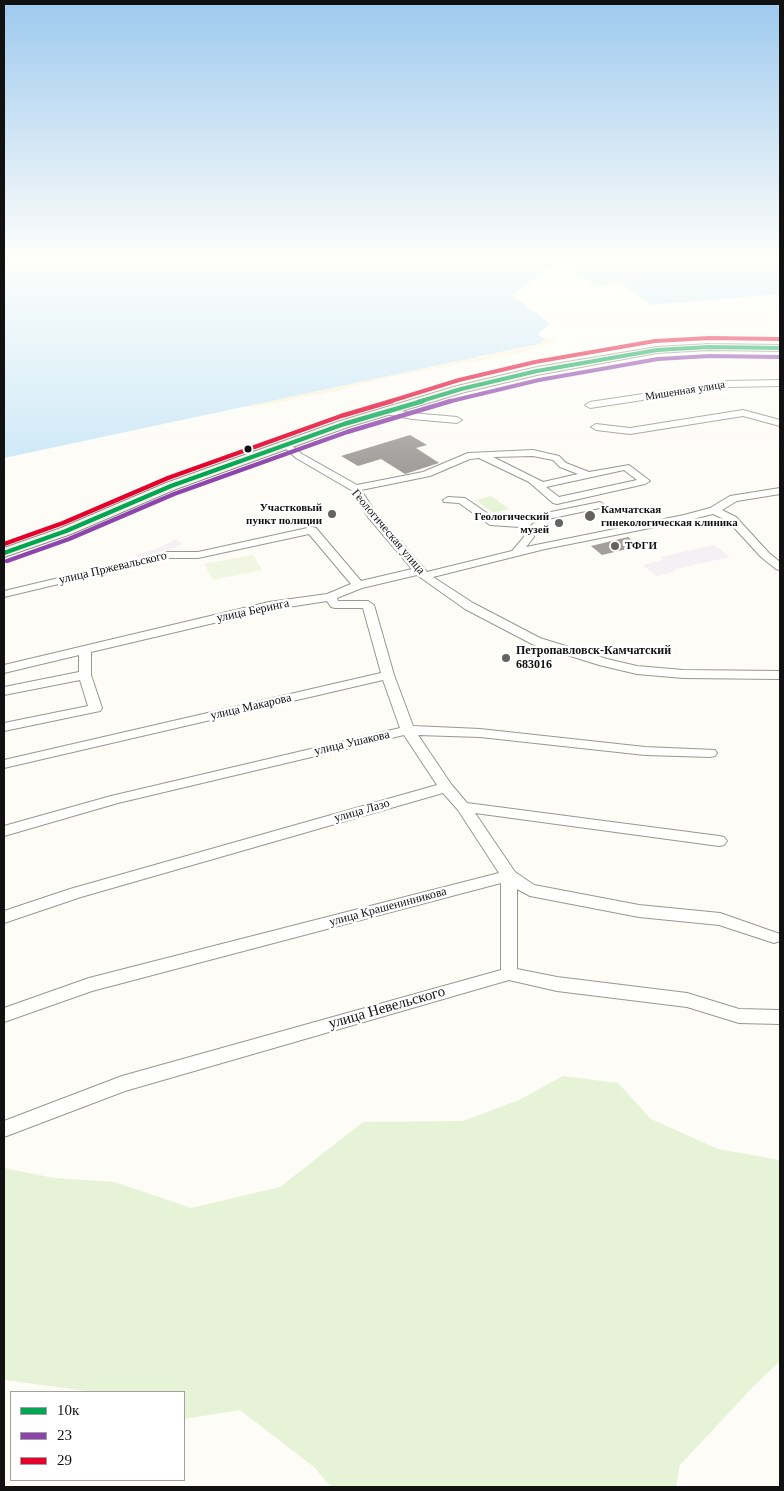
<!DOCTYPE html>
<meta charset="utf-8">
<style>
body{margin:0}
#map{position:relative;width:784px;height:1491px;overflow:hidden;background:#fdfcf7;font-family:Georgia,serif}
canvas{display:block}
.frame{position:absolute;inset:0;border:5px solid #111;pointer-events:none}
.legend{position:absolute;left:10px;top:1391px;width:175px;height:90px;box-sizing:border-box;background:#fff;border:1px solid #a0a0a0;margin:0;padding:6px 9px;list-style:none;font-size:15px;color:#111}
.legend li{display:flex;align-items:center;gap:10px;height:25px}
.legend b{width:25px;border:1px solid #a0a0a0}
</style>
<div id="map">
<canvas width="784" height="1491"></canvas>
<div class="frame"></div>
<ul class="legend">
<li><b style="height:6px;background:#00a651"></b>10к</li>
<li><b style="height:6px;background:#8e44ad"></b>23</li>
<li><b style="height:6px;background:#e4002b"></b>29</li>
</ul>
</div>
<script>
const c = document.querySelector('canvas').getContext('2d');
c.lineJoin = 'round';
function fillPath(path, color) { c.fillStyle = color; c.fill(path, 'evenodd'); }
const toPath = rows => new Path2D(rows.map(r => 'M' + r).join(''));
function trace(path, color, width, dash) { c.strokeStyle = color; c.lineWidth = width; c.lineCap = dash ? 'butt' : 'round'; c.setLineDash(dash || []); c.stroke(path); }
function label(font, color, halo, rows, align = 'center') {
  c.font = font + ' Georgia,serif'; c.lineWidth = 5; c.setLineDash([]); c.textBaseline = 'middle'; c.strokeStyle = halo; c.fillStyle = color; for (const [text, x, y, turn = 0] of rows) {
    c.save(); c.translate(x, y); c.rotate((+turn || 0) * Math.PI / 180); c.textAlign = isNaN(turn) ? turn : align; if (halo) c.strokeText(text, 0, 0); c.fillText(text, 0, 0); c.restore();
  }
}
const industrial = toPath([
 [176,539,183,544,157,555,140,560,135,555,159,548],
 [714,545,730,557,675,569,674,572,656,576,643,565,663,560,660,557]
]);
const green = toPath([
 [491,496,509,509,493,513,476,500],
 [563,1076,618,1083,651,1119,718,1149,780,1160,780,1361,753,1387,680,1465,676,1487,331,1487,314,1467,240,1410,184,1419,184,1392,94,1392,4,1380,4,1168,54,1178,115,1182,191,1208,280,1187,363,1122,463,1121,519,1100]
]);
const sand = toPath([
 [546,339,556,341,550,343,551,344,509,355,391,377,341,390,253,407,247,406,522,348,538,344]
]);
const pitch = toPath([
 [253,555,262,570,213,580,204,564]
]);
const water = toPath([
 [4,259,780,259,780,294,650,305,620,283,596,286,574,270,547,269,512,295,550,324,538,334,546,339,538,344,4,458]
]);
const pier = toPath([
 [560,259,586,259,574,270,596,286,620,283,650,305,780,294,780,297,650,307,619,286,596,288,573,272,548,272,515,296,552,322,552,327,541,335,548,338,546,339,537,334,550,324,512,295]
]);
const building = toPath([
 [410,435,427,445,416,448,439,463,405,474,381,459,358,466,341,456],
 [628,537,640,546,602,555,591,546]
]);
const minor = toPath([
 [780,380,780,386,728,387,590,408,585,405,590,402,728,381,780,380],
 [384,408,412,413,457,417,462,420,457,423,412,419,381,413,379,411,384,408],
 [743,410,780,420,780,426,743,416,630,434,596,430,591,427,596,424,630,428,743,410],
 [287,442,302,454,357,485,423,472,468,453,533,450,559,456,566,463,589,472,629,465,650,481,645,484,557,504,553,503,529,482,479,458,470,459,430,476,361,490,376,513,427,572,512,551,524,537,523,530,520,527,490,525,459,503,444,502,443,500,448,497,465,498,497,520,521,521,531,516,600,502,605,505,600,508,534,522,530,525,533,529,534,537,526,547,684,515,710,508,730,496,780,488,780,494,737,501,722,510,736,517,769,553,780,562,780,570,776,569,761,557,728,521,713,514,685,521,545,549,433,577,473,603,540,638,607,659,637,666,683,670,780,671,780,679,683,678,637,674,599,665,532,644,465,609,417,575,362,588,337,598,338,601,368,601,374,605,394,675,413,726,480,729,645,747,715,750,717,753,715,756,710,757,645,755,480,737,418,735,451,784,467,803,719,836,724,837,727,841,724,845,719,846,475,813,515,872,534,885,639,905,720,913,780,934,780,941,774,943,719,925,639,917,530,896,517,889,517,969,557,977,687,993,739,1009,780,1010,780,1024,739,1023,687,1007,557,991,509,980,125,1091,4,1137,4,1121,122,1076,501,970,501,883,92,991,4,1022,4,1008,89,978,499,873,458,810,443,793,81,897,4,923,4,911,70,889,437,785,404,735,118,803,4,836,4,826,111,796,400,728,383,680,4,768,4,760,381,673,363,608,335,608,331,607,327,601,269,610,91,652,91,675,102,708,100,711,4,731,4,723,88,706,80,680,4,695,4,687,79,672,79,655,4,673,4,665,269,602,327,594,351,584,309,534,198,558,168,558,4,597,4,591,168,552,198,552,312,527,316,528,361,581,412,569,368,517,351,490,296,458,282,445,287,442],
 [533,456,553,460,560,467,578,474,543,482,493,457,533,456],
 [624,470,637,480,559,497,546,487,624,470]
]);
const secondary = toPath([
 [709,344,780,345,780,351,709,350,657,353,537,375,465,392,348,427,176,489,71,534,4,557,4,548,61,528,166,483,340,421,457,386,537,367,657,347,709,344]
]);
const bus1Far1 = toPath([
 [418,402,461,389,537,371,657,350,709,347,780,348]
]);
const bus1 = toPath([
 [4,553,66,531,171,486,344,424,423,401]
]);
const bus2Far1 = toPath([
 [447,402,539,380,658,359,709,356,780,357]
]);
const bus2 = toPath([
 [7,561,69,539,174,494,347,432,451,401]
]);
const bus3Far1 = toPath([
 [388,402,459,380,535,362,655,341,709,338,780,339]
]);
const bus3 = toPath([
 [4,544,63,523,168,478,341,416,392,401]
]);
const markers = [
 [248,449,4.5,"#111"],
 [332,514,5,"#646362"],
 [590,516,6,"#646362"],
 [559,523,5,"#646362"],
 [615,546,5,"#646362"],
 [506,658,5,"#646362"]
];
const farStreetnames = [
 ["Мишенная улица",685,391,-9]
];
const farPoinames = [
 ["Участковый",322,508],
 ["пункт полиции",322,521],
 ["Камчатская",601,510,"left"],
 ["гинекологическая клиника",601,523,"left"],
 ["Геологический",549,517],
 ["музей",549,530],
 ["ТФГИ",625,546,"left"]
];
const streetNames = [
 ["Геологическая улица",388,532,50],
 ["улица Пржевальского",113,568,-13],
 ["улица Беринга",253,611,-12],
 ["улица Макарова",251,707,-13],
 ["улица Ушакова",352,743,-13],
 ["улица Лазо",362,811,-16],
 ["улица Крашенинникова",388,907,-15]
];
const poiNames = [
 ["Петропавловск-Камчатский",516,651],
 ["683016",516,665]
];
const nearStreetnames = [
 ["улица Невельского",387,1008,-16]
];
fillPath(industrial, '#f5f0f3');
fillPath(green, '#e7f3d7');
fillPath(sand, '#fcf4d9');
fillPath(pitch, '#f0f6e1');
fillPath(water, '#cde8f7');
fillPath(pier, '#fdfcf7');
fillPath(building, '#a19f9c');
trace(minor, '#979795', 2);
trace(secondary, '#8e8d8b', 2);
fillPath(minor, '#fffffe');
fillPath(secondary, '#f6f4eb');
trace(bus1Far1, '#00a651', 4);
trace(bus1, '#00a651', 4.5);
trace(bus2Far1, '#8e44ad', 4);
trace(bus2, '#8e44ad', 4.5);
trace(bus3Far1, '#e4002b', 4);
trace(bus3, '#e4002b', 4.5);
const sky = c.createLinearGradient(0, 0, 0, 468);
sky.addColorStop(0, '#9dc9ee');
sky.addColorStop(0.55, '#fefefb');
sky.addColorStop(1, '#fefefb00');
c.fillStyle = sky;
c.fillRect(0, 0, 784, 468);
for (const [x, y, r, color] of markers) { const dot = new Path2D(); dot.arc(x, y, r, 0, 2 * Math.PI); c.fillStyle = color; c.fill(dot); trace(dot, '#fff', 2); }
label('11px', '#111', '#fff', farStreetnames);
label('bold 11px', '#111', '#fff', farPoinames, 'right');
label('12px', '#111', '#fff', streetNames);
label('bold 12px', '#111', '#fff', poiNames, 'left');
label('15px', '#111', '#fff', nearStreetnames);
</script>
